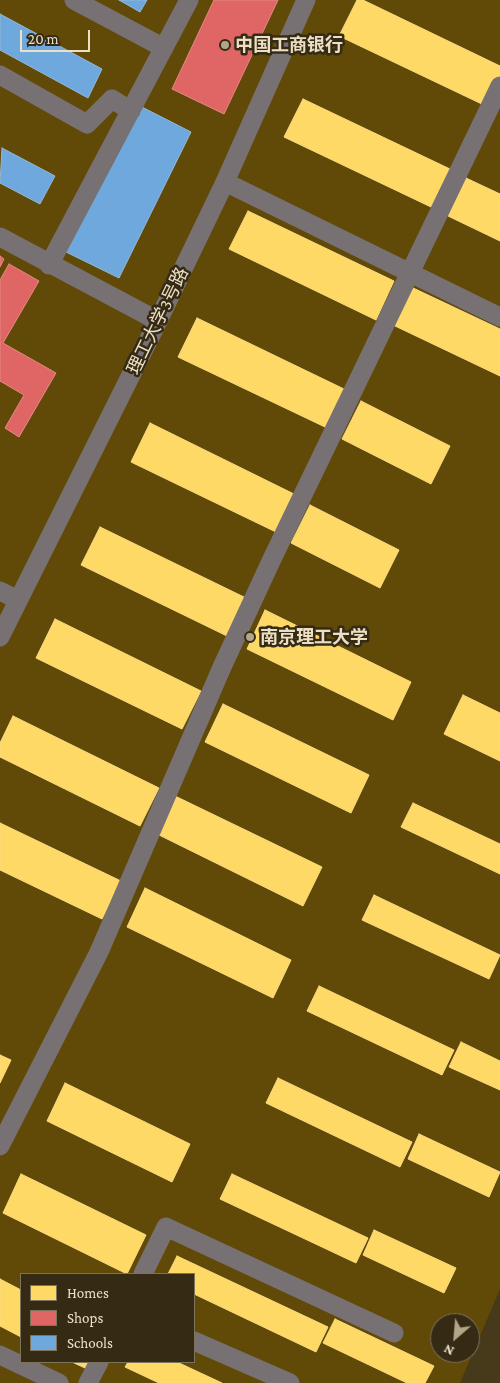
<!DOCTYPE html>
<meta charset="utf-8">
<style>
body{margin:0}
#map{position:relative;width:500px;height:1383px;overflow:hidden;background:#473a1b;font-family:"Crimson Pro",serif}
canvas{display:block}
.legend{position:absolute;left:20px;top:1273px;width:175px;height:90px;box-sizing:border-box;background:#352b15;border:1px solid #7e735b;margin:0;padding:6px 9px;list-style:none;font-size:15px;color:#ecdfc4}
.legend li{display:flex;align-items:center;gap:10px;height:25px}
.legend b{width:25px;border:1px solid #7e735b}
.north{position:absolute;left:430px;top:1313px;width:50px;height:50px;box-sizing:border-box;background:#352b15;border:1px solid #7e735b;border-radius:50%;rotate:207deg;font-size:14px;font-weight:700;line-height:20px;text-align:center;color:#ecdfc4}
.north::after{content:'';display:block;margin:auto;width:18px;height:22px;background:#b2a589;clip-path:polygon(50% 0,100% 100%,50% 72%,0 100%)}
.scale{position:absolute;left:20px;top:30px;width:70px;height:22px;box-sizing:border-box;border:2px solid #ecdfc4;border-top:0;padding-left:6px;font-size:15px;line-height:18px;white-space:nowrap;color:#ecdfc4;-webkit-text-stroke:4px #352b15;paint-order:stroke}
</style>
<div id="map">
<canvas width="500" height="1383"></canvas>
<ul class="legend">
<li><b style="height:14px;background:#ffd966"></b>Homes</li>
<li><b style="height:14px;background:#e06666"></b>Shops</li>
<li><b style="height:14px;background:#6fa8dc"></b>Schools</li>
</ul>
<div class="north">N</div>
<div class="scale">20 m</div>
</div>
<script>
const c = document.querySelector('canvas').getContext('2d');
c.lineJoin = 'round';
function fillPath(path, color) { c.fillStyle = color; c.fill(path, 'evenodd'); }
const toPath = rows => new Path2D(rows.map(r => 'M' + r).join(''));
function trace(path, color, width, dash) { c.strokeStyle = color; c.lineWidth = width; c.lineCap = dash ? 'butt' : 'round'; c.setLineDash(dash || []); c.stroke(path); }
function label(font, color, halo, rows, align = 'center') {
  c.font = font + ' "Crimson Pro","Noto Sans SC",serif'; c.lineWidth = 5; c.setLineDash([]); c.textBaseline = 'middle'; c.strokeStyle = halo; c.fillStyle = color; for (const [text, x, y, turn = 0] of rows) {
    c.save(); c.translate(x, y); c.rotate((+turn || 0) * Math.PI / 180); c.textAlign = isNaN(turn) ? turn : align; if (halo) c.strokeText(text, 0, 0); c.fillText(text, 0, 0); c.restore();
  }
}
const built = toPath([
 [0,0,500,0,500,1289,460,1383,0,1383],
 [21,1274,194,1274,194,1362,21,1362],
 [440,1323,470,1323,470,1353,440,1353]
]);
const homes = toPath([
 [357,0,363,0,500,66,500,77,486,106,339,36,357,0],
 [303,99,450,169,431,207,284,137,303,99],
 [466,178,500,194,500,241,448,216,466,178],
 [248,211,394,281,376,320,229,249,248,211],
 [411,287,500,329,500,376,393,325,411,287],
 [197,318,344,389,325,427,178,357,197,318],
 [361,401,450,446,431,484,342,439,361,401],
 [150,423,296,495,278,533,131,462,150,423],
 [310,505,399,550,380,588,291,543,310,505],
 [100,527,246,598,227,636,81,565,100,527],
 [265,610,411,682,393,720,247,649,265,610],
 [55,619,201,691,182,729,36,658,55,619],
 [463,695,500,713,500,761,444,734,463,695],
 [223,704,369,775,351,813,205,742,223,704],
 [13,716,159,788,140,826,0,757,0,743,13,716],
 [175,796,322,867,303,906,157,834,175,796],
 [413,803,500,844,500,874,401,827,413,803],
 [0,823,121,881,102,919,0,870,0,823],
 [145,888,291,960,273,998,127,927,145,888],
 [374,895,500,955,489,979,362,920,374,895],
 [319,986,454,1050,442,1075,307,1011,319,986],
 [461,1042,500,1061,500,1090,449,1067,461,1042],
 [0,1055,11,1060,0,1083,0,1055],
 [278,1078,412,1142,400,1167,266,1103,278,1078],
 [65,1083,190,1144,172,1182,47,1121,65,1083],
 [419,1134,500,1172,489,1197,408,1159,419,1134],
 [21,1174,146,1235,127,1274,3,1213,21,1174],
 [232,1174,368,1238,356,1263,220,1199,232,1174],
 [374,1230,456,1268,444,1293,363,1255,374,1230],
 [177,1256,328,1327,316,1352,194,1294,194,1274,168,1274,177,1256],
 [0,1279,21,1290,21,1337,0,1326,0,1279],
 [335,1319,434,1366,425,1383,407,1383,323,1343,335,1319],
 [72,1362,88,1362,85,1368,72,1362],
 [128,1362,177,1362,222,1383,159,1383,125,1367,128,1362]
]);
const shops = toPath([
 [214,0,278,0,224,114,172,89,214,0],
 [0,256,4,259,0,267,0,256],
 [9,264,39,281,3,343,56,373,19,437,5,428,24,395,0,381,0,280,9,264]
]);
const schools = toPath([
 [119,0,147,0,140,12,119,0],
 [0,14,102,69,88,98,0,50,0,14],
 [138,105,191,132,119,278,66,252,138,105],
 [2,148,55,176,40,204,0,183,2,148]
]);
const minor = toPath([
 [74,0,164,48],
 [0,75,87,124,112,99,131,111],
 [225,182,500,317],
 [0,237,158,321],
 [49,265,189,0],
 [0,591,18,600],
 [0,637,158,321,225,182,306,0],
 [0,1146,99,952,222,667,272,559,500,86],
 [143,1274,166,1227,394,1333],
 [194,1341,290,1383],
 [0,1355,59,1383],
 [88,1383,99,1362]
]);
const markers = [
 [225,45,5,"#b2a589"],
 [250,637,5,"#b2a589"]
];
const poiNames = [
 ["中国工商银行",235,45],
 ["南京理工大学",260,637]
];
const streetNames = [
 ["理工大学3号路",158,321,-64]
];
fillPath(built, '#614907');
fillPath(homes, '#ffd966');
trace(homes, '#f9db82', 1);
fillPath(shops, '#e06666');
trace(shops, '#e48a82', 1);
fillPath(schools, '#6fa8dc');
trace(schools, '#94b8d5', 1);
trace(minor, '#787173', 19);
for (const [x, y, r, color] of markers) { const dot = new Path2D(); dot.arc(x, y, r, 0, 2 * Math.PI); c.fillStyle = color; c.fill(dot); trace(dot, '#352b15', 2); }
label('bold 18px', '#ecdfc4', '#352b15', poiNames, 'left');
label('18px', '#ecdfc4', '#352b15', streetNames);
</script>
